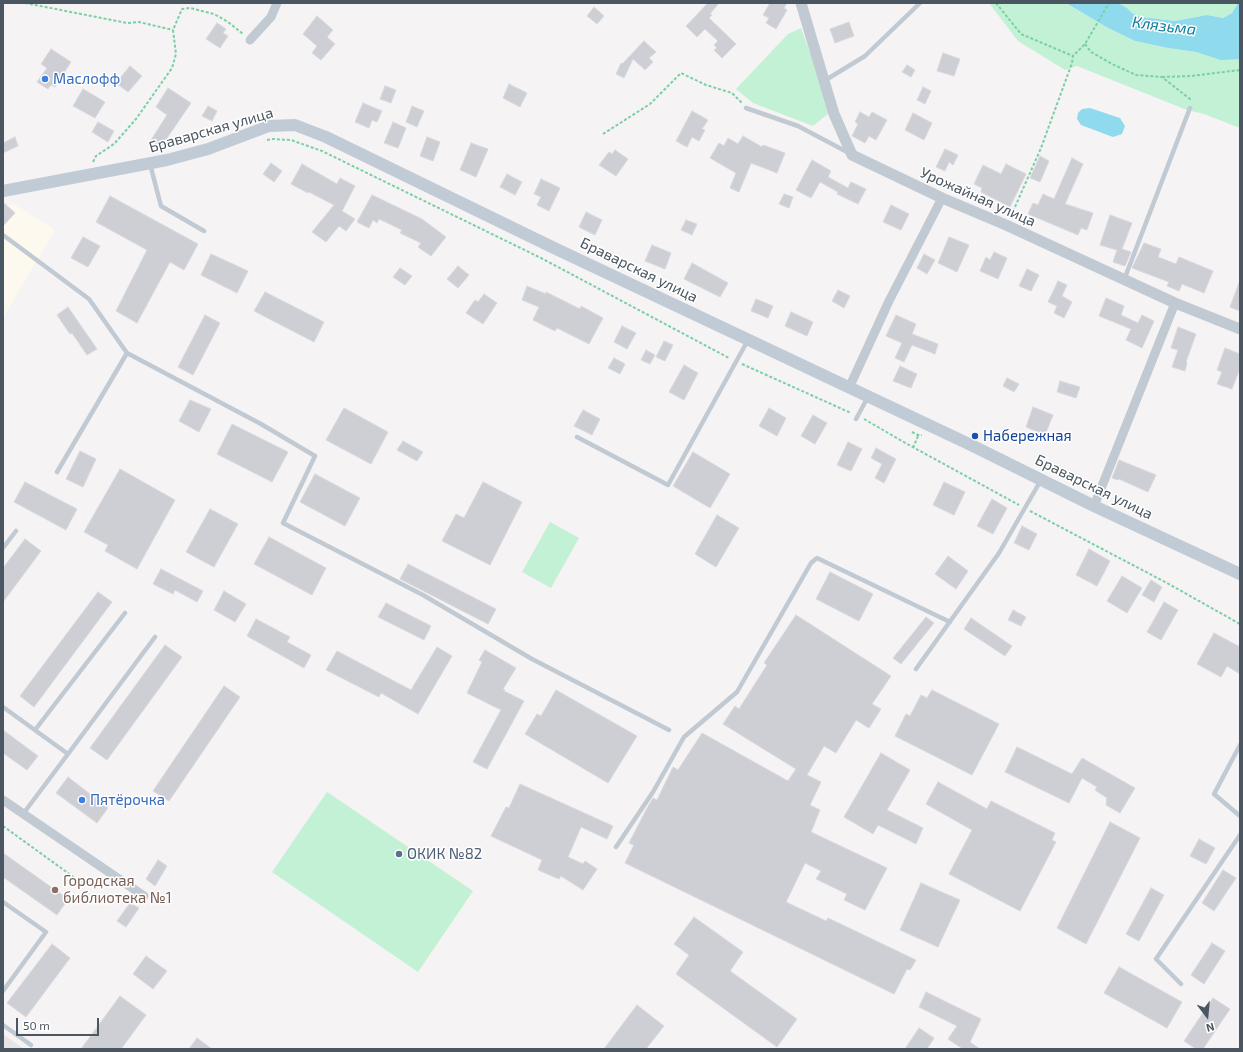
<!DOCTYPE html>
<meta charset="utf-8">
<style>
body{margin:0}
#map{position:relative;width:1243px;height:1052px;overflow:hidden;background:#f5f3f3;font-family:"Exo 2",sans-serif}
canvas{display:block}
.frame{position:absolute;inset:0;border:4px solid #4a5661;pointer-events:none}
.north{position:absolute;left:1187px;top:996px;width:40px;height:40px;-webkit-text-stroke:3px #fff;paint-order:stroke;rotate:164deg;font-size:11px;font-weight:700;line-height:16px;text-align:center;color:#4a5661}
.north::after{content:'';display:block;margin:auto;width:14px;height:18px;background:#4a5661;clip-path:polygon(50% 0,100% 100%,50% 72%,0 100%)}
.scale{position:absolute;left:16px;top:1018px;width:83px;height:18px;box-sizing:border-box;border:2px solid #4a5661;border-top:0;padding-left:5px;font-size:12px;line-height:14px;white-space:nowrap;color:#4a5661;-webkit-text-stroke:3px #fff;paint-order:stroke}
</style>
<div id="map">
<canvas width="1243" height="1052"></canvas>
<div class="frame"></div>
<div class="north">N</div>
<div class="scale">50 m</div>
</div>
<script>
const c = document.querySelector('canvas').getContext('2d');
c.lineJoin = 'round';
function fillPath(path, color) { c.fillStyle = color; c.fill(path, 'evenodd'); }
const toPath = rows => new Path2D(rows.map(r => 'M' + r).join(''));
function trace(path, color, width, dash) { c.strokeStyle = color; c.lineWidth = width; c.lineCap = dash ? 'butt' : 'round'; c.setLineDash(dash || []); c.stroke(path); }
function label(font, color, halo, rows, align = 'center') {
  c.font = font + ' "Exo 2",sans-serif'; c.lineWidth = 3; c.setLineDash([]); c.textBaseline = 'middle'; c.strokeStyle = halo; c.fillStyle = color; for (const [text, x, y, turn = 0] of rows) {
    c.save(); c.translate(x, y); c.rotate((+turn || 0) * Math.PI / 180); c.textAlign = isNaN(turn) ? turn : align; if (halo) c.strokeText(text, 0, 0); c.fillText(text, 0, 0); c.restore();
  }
}
const commercial = toPath([
 [14,204,55,230,3,318,3,208]
]);
const education = toPath([
 [3,1034,24,1049,3,1049]
]);
const green = toPath([
 [989,3,1066,3,1108,28,1135,41,1168,48,1196,52,1221,59,1240,59,1240,128,1204,114,1187,110,1077,66,1065,70,1018,41],
 [1118,3,1238,3,1232,13,1223,18,1207,15,1175,21,1141,17,1132,13,1127,8],
 [801,28,821,82,830,112,813,126,753,103,736,89,788,34],
 [550,522,579,538,551,588,522,572],
 [327,792,473,891,418,972,272,872]
]);
const water = toPath([
 [1066,3,1118,3,1127,8,1132,13,1141,17,1175,21,1207,15,1223,18,1232,13,1238,3,1240,3,1240,59,1221,60,1196,52,1168,48,1135,41,1108,28],
 [1090,108,1120,118,1125,126,1122,134,1113,137,1081,125,1077,119,1078,113,1082,109]
]);
const building = toPath([
 [708,3,719,3,710,14,712,15,709,18,736,44,722,58,714,50,717,48,714,45,718,41,705,29,697,37,686,26,708,3],
 [770,3,787,3,784,8,787,10,776,29,766,23,769,18,763,15,770,3],
 [594,7,604,16,597,24,587,16,594,7],
 [317,16,333,30,327,37,335,44,321,60,312,53,317,46,303,34,317,16],
 [849,22,854,36,835,43,830,29,849,22],
 [217,23,226,29,223,33,228,36,220,48,206,39,217,23],
 [644,41,656,52,649,58,653,62,645,70,633,59,624,78,616,74,621,63,622,64,644,41],
 [51,49,71,62,55,87,51,85,48,89,37,82,47,68,41,64,51,49],
 [943,53,960,59,954,76,937,71,943,53],
 [907,65,915,70,911,77,902,72,907,65],
 [130,66,142,76,128,92,116,83,130,66],
 [509,84,527,93,520,107,503,98,509,84],
 [385,86,396,90,391,103,380,99,385,86],
 [923,87,931,91,925,104,917,100,923,87],
 [168,88,191,103,161,147,151,140,167,115,156,107,168,88],
 [83,89,105,102,95,118,73,106,83,89],
 [363,103,382,111,377,122,372,120,369,128,355,122,363,103],
 [208,106,217,111,212,121,202,116,208,106],
 [412,106,424,111,417,127,406,122,412,106],
 [692,111,708,120,702,129,705,130,699,141,692,137,687,147,676,141,692,111],
 [860,112,869,117,872,112,887,120,876,140,869,136,865,143,852,136,858,124,855,122,860,112],
 [913,113,932,123,924,140,905,130,913,113],
 [98,122,114,131,108,142,92,132,98,122],
 [393,122,406,128,398,148,384,143,393,122],
 [743,136,762,147,763,145,785,153,777,173,751,163,739,192,730,188,736,173,710,158,719,143,724,146,728,138,738,144,743,136],
 [15,137,18,146,3,153,3,143,15,137],
 [427,137,440,142,433,161,420,156,427,137],
 [471,143,488,149,476,177,460,170,471,143],
 [945,149,958,155,953,165,949,162,945,171,936,167,945,149],
 [615,150,628,159,616,176,599,165,609,152,612,154,615,150],
 [1040,156,1049,161,1040,182,1030,178,1040,156],
 [1072,158,1083,164,1065,204,1093,213,1087,230,1081,228,1078,235,1028,214,1033,203,1038,205,1043,194,1054,199,1072,158],
 [812,160,831,171,828,177,848,188,851,182,866,189,858,204,837,194,838,192,820,182,811,198,796,190,812,160],
 [271,163,282,171,274,182,263,174,271,163],
 [302,164,337,184,340,178,355,186,342,211,355,219,346,231,339,226,326,242,312,232,334,205,309,192,308,193,291,184,302,164],
 [1006,164,1026,174,1010,207,981,192,982,188,974,184,983,165,1001,174,1006,164],
 [507,174,522,182,515,195,500,187,507,174],
 [541,179,560,188,549,211,537,205,541,197,534,194,541,179],
 [784,194,793,197,789,208,779,204,784,194],
 [372,195,422,219,446,237,431,256,418,247,421,243,400,233,402,230,379,219,377,223,373,220,369,228,357,222,372,195],
 [110,196,198,244,184,270,170,262,137,323,116,311,147,250,96,222,110,196],
 [3,202,15,213,3,226,3,202],
 [891,205,909,214,901,230,883,222,891,205],
 [586,212,602,220,595,235,579,227,586,212],
 [1110,215,1132,223,1122,249,1131,252,1125,266,1113,262,1117,250,1100,245,1110,215],
 [686,220,697,224,692,235,681,230,686,220],
 [83,237,100,246,88,267,71,258,83,237],
 [949,237,969,245,957,272,938,263,949,237],
 [1144,243,1161,249,1158,257,1176,264,1179,257,1213,271,1204,293,1182,284,1179,291,1167,286,1169,282,1132,268,1144,243],
 [652,245,671,253,665,269,645,261,652,245],
 [994,252,1007,258,998,279,980,271,986,257,990,260,994,252],
 [211,254,248,271,237,293,201,275,211,254],
 [924,254,935,260,927,274,917,268,924,254],
 [692,263,728,283,720,297,684,279,692,263],
 [458,266,469,275,458,288,447,279,458,266],
 [400,268,412,276,405,285,393,277,400,268],
 [1027,269,1039,275,1031,291,1019,286,1027,269],
 [1058,281,1067,285,1062,296,1072,302,1064,318,1054,313,1057,306,1048,302,1058,281],
 [1239,283,1240,283,1240,311,1230,307,1239,283],
 [527,286,546,294,546,292,580,309,581,306,603,318,589,344,557,328,555,331,533,320,539,307,522,300,527,286],
 [838,290,850,296,844,308,832,301,838,290],
 [265,292,324,322,314,342,254,311,265,292],
 [484,294,497,303,483,324,466,313,475,300,478,302,484,294],
 [1106,298,1124,306,1121,315,1138,323,1142,315,1154,321,1142,348,1126,340,1131,329,1099,316,1106,298],
 [756,299,773,306,768,318,751,311,756,299],
 [68,307,97,349,87,355,72,333,70,334,57,315,68,307],
 [791,312,813,322,807,336,785,326,791,312],
 [205,315,220,323,193,375,178,367,205,315],
 [896,315,916,324,912,334,938,344,935,354,912,345,904,362,895,358,902,343,886,336,896,315],
 [622,326,636,333,627,349,614,342,622,326],
 [1178,327,1196,334,1186,362,1187,363,1185,371,1172,367,1178,350,1171,348,1178,327],
 [664,341,673,345,665,361,656,357,664,341],
 [1225,348,1240,354,1240,368,1232,389,1217,384,1222,372,1217,370,1225,348],
 [646,350,655,355,650,364,641,360,646,350],
 [614,358,625,364,620,374,608,368,614,358],
 [684,365,698,373,684,400,669,392,684,365],
 [900,366,917,374,911,388,893,381,900,366],
 [1007,378,1019,384,1014,392,1003,386,1007,378],
 [1060,381,1080,387,1076,398,1057,392,1060,381],
 [190,400,211,409,199,432,179,421,190,400],
 [1033,407,1053,415,1045,435,1026,427,1033,407],
 [344,408,388,432,371,464,326,440,344,408],
 [769,408,786,418,777,436,759,426,769,408],
 [583,410,600,419,592,435,574,426,583,410],
 [813,415,827,423,815,444,801,436,813,415],
 [232,424,288,452,272,482,217,454,232,424],
 [403,441,423,452,417,461,397,450,403,441],
 [848,442,862,449,851,471,837,465,848,442],
 [876,448,896,459,884,483,875,478,882,464,871,458,876,448],
 [80,451,96,459,83,487,66,479,80,451],
 [693,452,730,474,710,508,673,486,693,452],
 [1119,460,1156,475,1148,492,1119,479,1118,480,1112,478,1119,460],
 [120,469,175,500,137,569,105,551,108,545,84,532,120,469],
 [315,474,360,498,345,526,300,502,315,474],
 [25,482,77,509,66,530,14,502,25,482],
 [483,482,522,502,490,565,442,541,456,514,464,518,483,482],
 [944,482,965,492,954,515,933,505,944,482],
 [992,499,1007,508,993,534,977,526,992,499],
 [210,509,238,524,214,567,186,552,210,509],
 [717,515,739,528,716,567,695,554,717,515],
 [1022,526,1037,534,1029,550,1014,543,1022,526],
 [269,537,326,568,312,595,254,564,269,537],
 [25,539,41,551,3,602,3,568,25,539],
 [1089,549,1110,561,1097,586,1076,575,1089,549],
 [948,556,968,571,956,589,935,574,948,556],
 [408,564,496,609,488,624,400,579,408,564],
 [161,569,203,591,197,602,175,590,173,594,153,584,161,569],
 [830,572,873,594,859,621,816,599,830,572],
 [1122,576,1142,588,1127,613,1107,601,1122,576],
 [1151,580,1162,587,1154,602,1142,595,1151,580],
 [224,591,246,604,235,622,214,610,224,591],
 [98,592,112,602,34,707,20,696,98,592],
 [1164,602,1178,610,1161,640,1147,632,1164,602],
 [386,603,431,626,424,640,378,617,386,603],
 [1013,610,1026,617,1021,626,1008,620,1013,610],
 [796,615,891,676,872,704,881,709,869,728,856,720,836,753,824,746,807,775,821,782,810,805,820,810,811,832,887,868,865,910,844,900,847,894,816,879,821,871,805,863,786,902,826,921,828,918,916,960,910,970,907,969,894,994,625,863,634,845,629,843,646,810,653,798,657,800,673,767,678,770,702,733,788,781,796,769,723,724,735,706,739,709,767,665,764,663,796,615],
 [926,617,934,623,901,664,893,658,926,617],
 [971,618,1012,646,1005,656,964,629,971,618],
 [256,619,290,637,287,642,311,655,304,668,247,636,256,619],
 [1214,633,1240,647,1240,674,1227,666,1221,677,1197,664,1214,633],
 [165,645,182,657,107,760,90,748,165,645],
 [437,647,452,656,418,714,381,693,379,697,326,670,337,651,411,690,437,647],
 [485,650,516,668,503,689,505,690,504,691,524,701,487,769,473,762,501,710,467,693,482,662,479,660,485,650],
 [224,686,240,697,169,801,153,791,224,686],
 [556,690,637,736,608,783,525,734,537,714,541,716,556,690],
 [932,690,999,724,972,775,895,736,906,714,910,716,921,695,927,698,932,690],
 [3,730,38,756,27,770,3,753,3,730],
 [1017,747,1072,774,1082,758,1135,788,1120,813,1106,805,1107,798,1095,790,1097,787,1082,778,1069,803,1005,772,1017,747],
 [881,753,910,770,887,810,923,828,916,844,878,825,873,834,844,817,881,753],
 [68,777,108,808,97,823,56,793,68,777],
 [938,782,987,809,991,801,1055,833,1052,840,1056,842,1020,911,949,874,972,830,926,804,938,782],
 [520,784,613,826,607,839,581,827,568,857,583,864,585,861,597,869,583,890,561,876,559,879,538,870,542,860,491,836,506,807,509,808,520,784],
 [1110,822,1140,838,1086,944,1057,928,1110,822],
 [1199,839,1215,848,1206,864,1190,856,1199,839],
 [3,853,68,899,57,915,3,877,3,853],
 [158,860,167,866,155,886,146,879,158,860],
 [1223,870,1236,878,1214,911,1202,903,1223,870],
 [921,883,960,900,938,947,900,930,921,883],
 [1151,888,1164,895,1139,941,1126,934,1151,888],
 [130,903,139,908,126,927,117,921,130,903],
 [694,917,743,952,730,971,797,1019,777,1047,676,974,689,955,674,944,694,917],
 [1212,943,1225,951,1204,984,1191,975,1212,943],
 [52,944,70,958,26,1017,7,1003,52,944],
 [146,956,167,971,153,989,133,974,146,956],
 [1119,967,1182,1002,1167,1028,1104,993,1119,967],
 [926,992,981,1019,970,1042,980,1049,963,1049,948,1039,957,1026,919,1007,926,992],
 [120,996,146,1015,121,1049,81,1049,120,996],
 [1213,998,1230,1009,1203,1049,1196,1049,1184,1041,1213,998],
 [637,1005,664,1026,646,1049,604,1049,637,1005],
 [919,1028,934,1038,927,1049,905,1049,919,1028],
 [197,1038,212,1049,189,1049,197,1038]
]);
const path = toPath([
 [25,3,127,23,139,22,173,30],
 [996,3,1021,34,1073,56],
 [1085,44,1091,52,1112,64,1136,75,1162,77,1190,99,1190,101],
 [1162,77,1191,76,1240,70],
 [603,134,650,104,681,73,706,85,732,93,742,103],
 [267,140,273,139,291,140,322,151,541,258,729,358],
 [93,162,96,156,114,144,136,119,172,68,176,54,173,30,182,9,190,8,214,14,228,22,243,34],
 [1011,216,1041,148,1072,63,1073,56,1085,44,1109,3],
 [742,364,851,413],
 [864,419,909,445,1019,505],
 [912,432,918,435,922,435],
 [913,448,918,436],
 [1030,511,1167,583,1240,624],
 [3,826,79,881]
]);
const service = toPath([
 [824,81,865,56,920,3],
 [746,108,798,126,849,153],
 [150,164,161,206,204,231],
 [3,235,89,299,127,353,261,424,315,456,283,523,423,595,532,659,669,730],
 [1124,280,1190,108],
 [856,419,868,397],
 [577,437,668,485,748,340],
 [57,472,127,353],
 [3,548,16,531],
 [916,669,999,553,1041,480],
 [3,707,68,754,23,814],
 [35,730,125,613],
 [1240,745,1214,794,1240,816],
 [68,754,155,637],
 [616,847,653,792,684,737,737,692,811,563,817,558,950,622],
 [3,902,46,932,3,991],
 [1181,984,1156,959,1240,835],
 [3,1025,31,1045]
]);
const minor = toPath([
 [250,40,271,17,277,3],
 [849,388,889,301,942,198],
 [1094,506,1175,303],
 [3,800,144,896]
]);
const tertiary = toPath([
 [801,3,834,114,852,155,942,198,1006,225,1175,303,1240,329]
]);
const secondary = toPath([
 [3,191,167,160,208,149,269,126,295,125,326,137,552,247,971,445,1094,506,1240,574]
]);
const markers = [
 [45,79,4,"#3f7fe0"],
 [975,436,4,"#1a4fb4"],
 [82,800,4,"#3f7fe0"],
 [399,854,4,"#5c6f8a"],
 [55,890,4,"#8d6e63"]
];
const shopNames = [
 ["Маслофф",53,79],
 ["Пятёрочка",90,800]
];
const streetNames = [
 ["Браварская улица",211,130,-16],
 ["Урожайная улица",978,197,24],
 ["Браварская улица",639,270,26],
 ["Браварская улица",1094,487,26]
];
const transitNames = [
 ["Набережная",983,436]
];
const serviceNames = [
 ["ОКИК №82",407,854]
];
const educationNames = [
 ["Городская",63,881],
 ["библиотека №1",63,898]
];
const waterNames = [
 ["Клязьма",1164,26,7]
];
fillPath(commercial, '#fdf9ef');
fillPath(education, '#e6e4e5');
fillPath(green, '#c3f1d5');
fillPath(water, '#90daee');
fillPath(building, '#cdcfd5');
trace(building, '#d7d9de', 1);
trace(path, '#7ad0a6', 2, [3, 2]);
trace(service, '#c1cad2', 4.5);
trace(minor, '#c1cad2', 9);
trace(tertiary, '#c1cad2', 11);
trace(secondary, '#c1cbd6', 12);
for (const [x, y, r, color] of markers) { const dot = new Path2D(); dot.arc(x, y, r, 0, 2 * Math.PI); c.fillStyle = color; c.fill(dot); trace(dot, '#fff', 1.5); }
label('15px', '#366cbe', '#fff', shopNames, 'left');
label('15px', '#4a5661', '#fff', streetNames);
label('15px', '#164399', '#fff', transitNames, 'left');
label('15px', '#4e5e75', '#fff', serviceNames, 'left');
label('15px', '#785e54', '#fff', educationNames, 'left');
label('italic 16px', '#0c7c9b', '#fff', waterNames);
</script>
